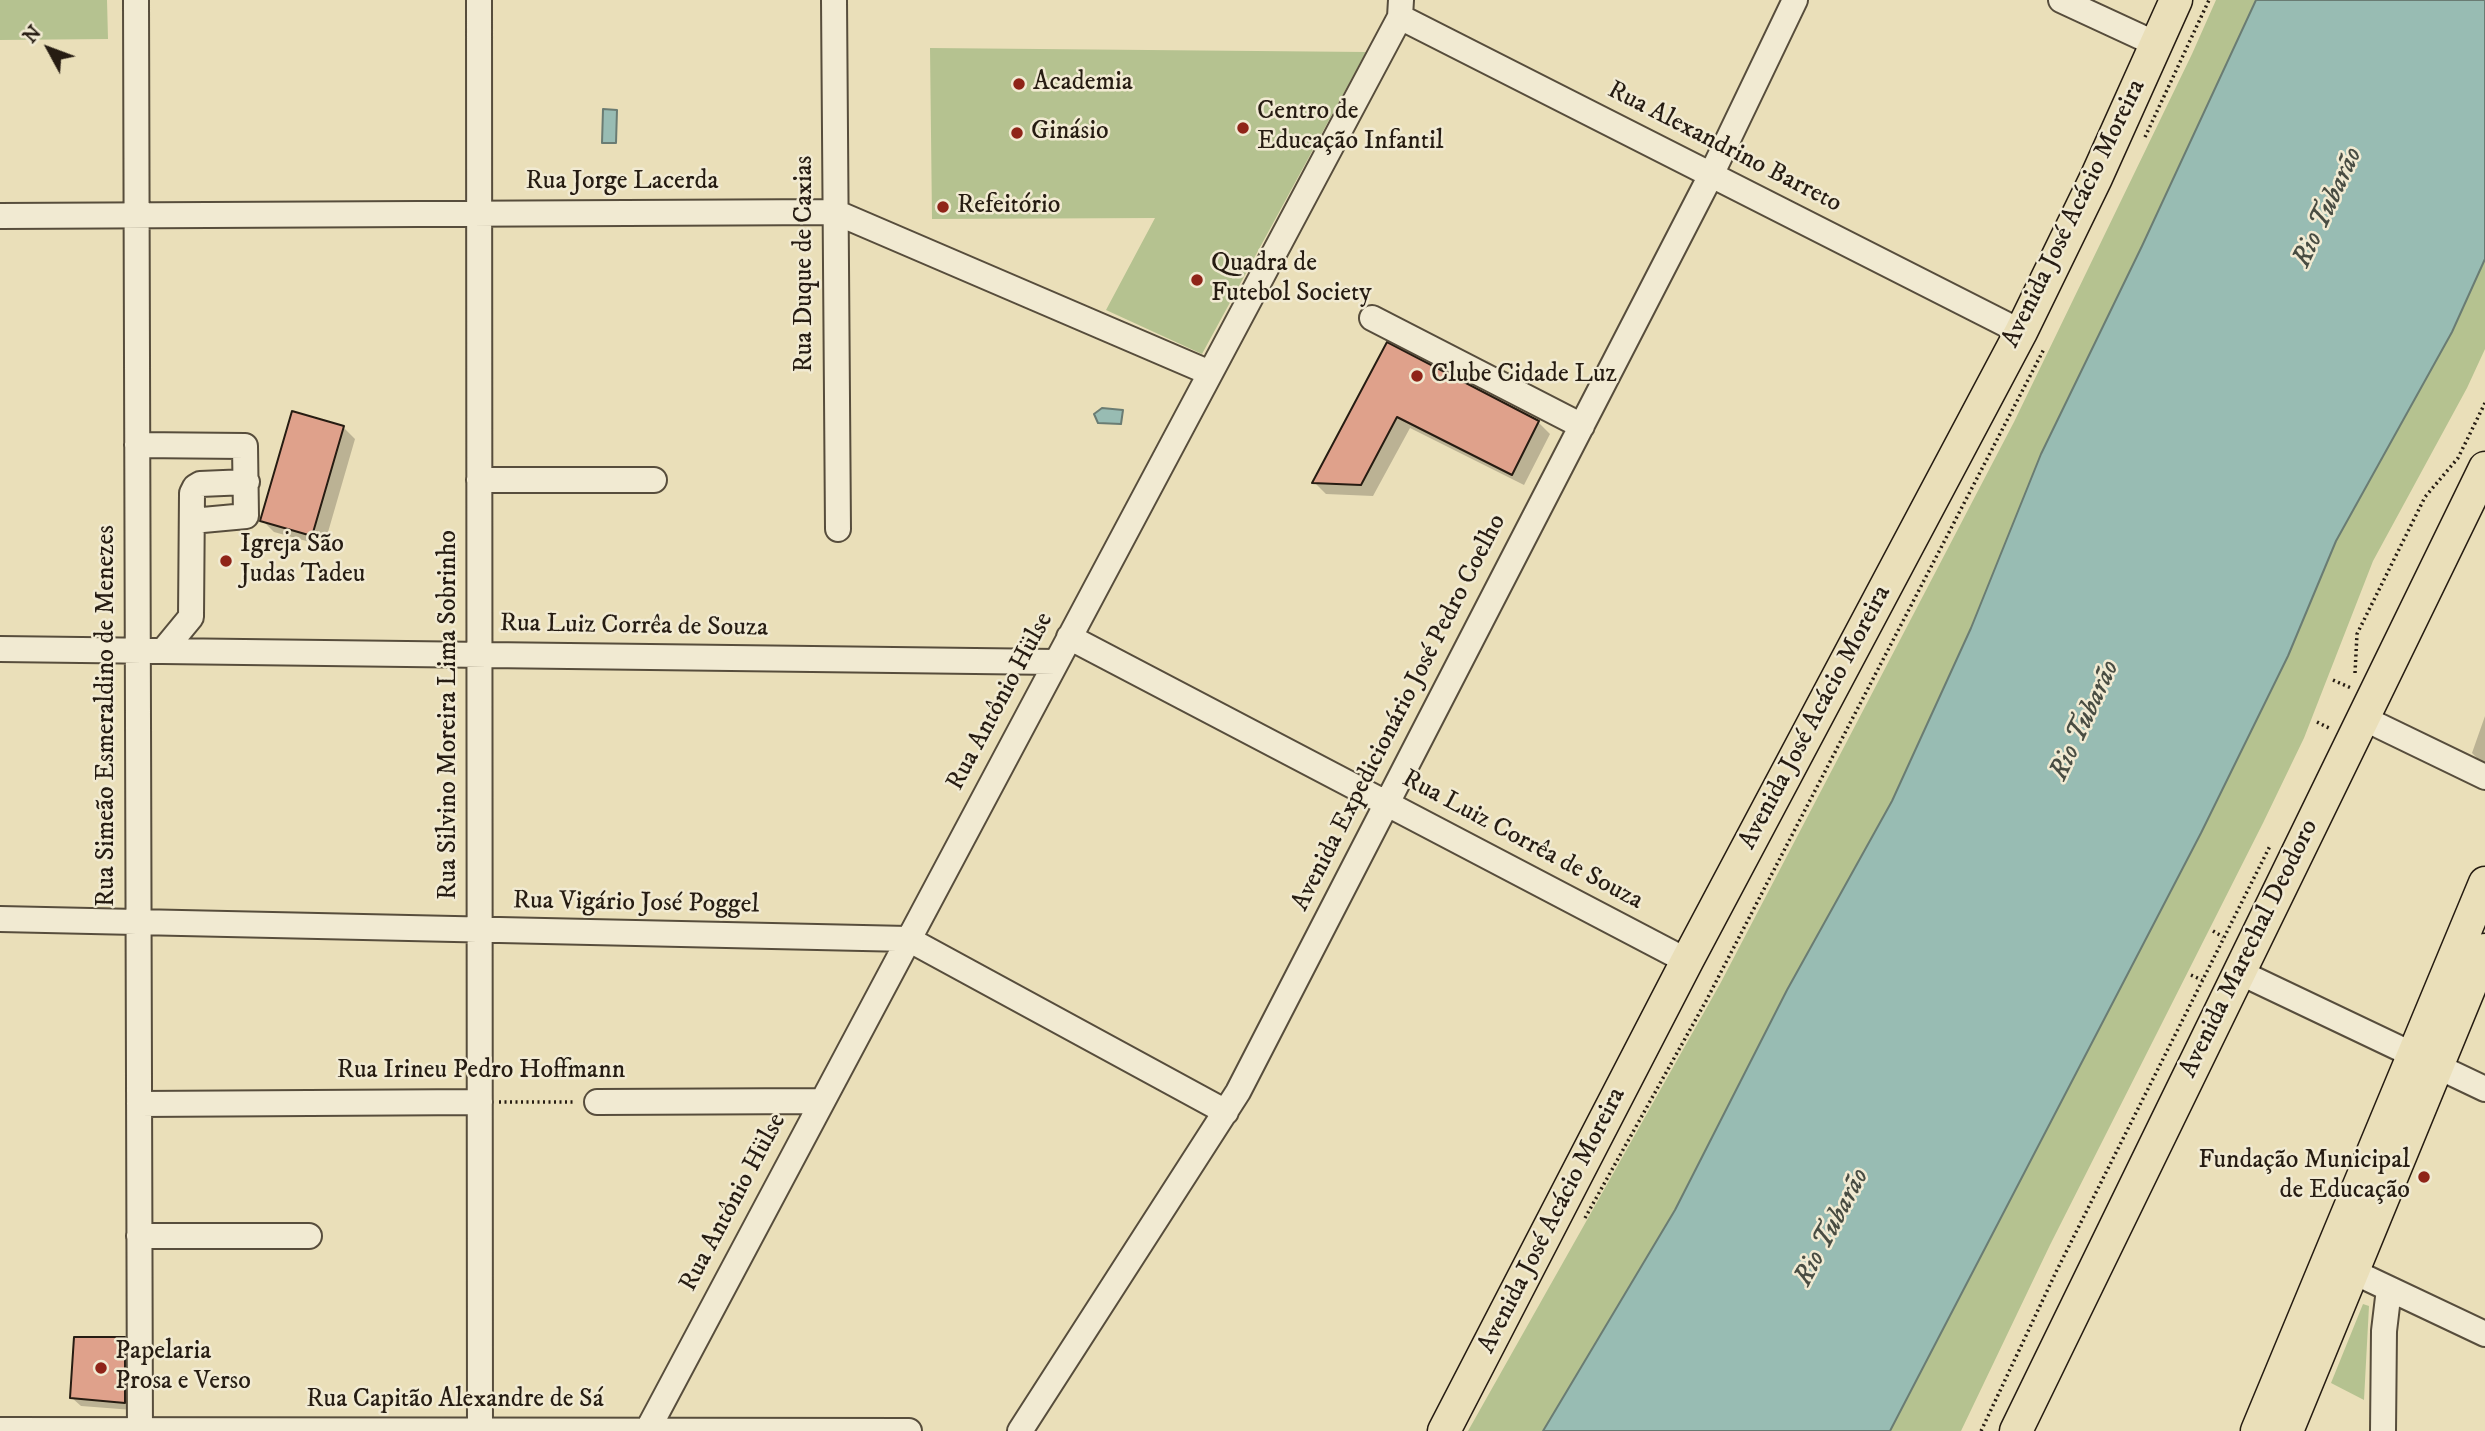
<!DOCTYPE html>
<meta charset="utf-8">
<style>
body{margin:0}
#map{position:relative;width:2485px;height:1431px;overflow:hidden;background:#eadfb9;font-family:"IM FELL DW Pica",serif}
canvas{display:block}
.north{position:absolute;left:14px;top:14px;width:70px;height:70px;-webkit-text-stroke:5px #f1ead2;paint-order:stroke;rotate:311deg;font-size:19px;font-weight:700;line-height:28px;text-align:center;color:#261c12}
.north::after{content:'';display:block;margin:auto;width:24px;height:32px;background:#261c12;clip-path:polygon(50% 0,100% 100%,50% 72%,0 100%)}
</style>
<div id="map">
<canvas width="2485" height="1431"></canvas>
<div class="north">N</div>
</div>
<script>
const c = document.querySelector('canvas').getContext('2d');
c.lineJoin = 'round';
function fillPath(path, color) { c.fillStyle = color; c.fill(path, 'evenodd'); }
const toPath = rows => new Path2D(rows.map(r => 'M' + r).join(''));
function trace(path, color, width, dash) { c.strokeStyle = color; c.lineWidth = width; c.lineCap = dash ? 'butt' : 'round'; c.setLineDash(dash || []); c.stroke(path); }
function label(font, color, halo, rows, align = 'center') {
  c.font = font + ' "IM FELL DW Pica",serif'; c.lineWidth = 5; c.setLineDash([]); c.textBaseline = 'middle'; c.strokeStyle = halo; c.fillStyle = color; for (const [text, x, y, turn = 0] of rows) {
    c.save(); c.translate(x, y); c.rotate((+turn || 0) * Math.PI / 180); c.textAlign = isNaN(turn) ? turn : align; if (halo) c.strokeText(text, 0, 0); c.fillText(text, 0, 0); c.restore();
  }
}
const green = toPath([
 [0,0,107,0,108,39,0,40],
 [2216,0,2256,0,2142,246,2041,454,1971,628,1892,801,1787,990,1675,1210,1543,1431,1468,1431,1720,984,2014,422,2192,54],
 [930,48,1366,52,1202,354,1106,310,1155,218,932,219],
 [2485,259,2485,349,2467,388,2373,561,2304,738,2263,823,2050,1245,1961,1431,1890,1431,2201,833,2288,656,2336,541,2452,332],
 [2363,1304,2369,1306,2364,1400,2331,1383]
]);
const water = toPath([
 [2256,0,2485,0,2485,259,2452,332,2336,541,2288,656,2201,833,1890,1431,1543,1431,1675,1210,1787,990,1892,801,1971,628,2041,454,2142,246,2256,0],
 [603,109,617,110,616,143,602,143,603,109],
 [1102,408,1123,410,1121,424,1098,423,1094,414,1102,408]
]);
const shadow = toPath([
 [1388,345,1538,422,1550,434,1524,485,1410,428,1373,496,1326,494,1315,483],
 [343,427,355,439,324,546,274,532,262,520],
 [2485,716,2485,766,2472,753],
 [124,1339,133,1347,133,1410,81,1406,72,1398]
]);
const building = toPath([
 [1387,342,1539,421,1512,475,1397,417,1361,485,1312,483,1387,342],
 [292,411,344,426,312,536,260,521,292,411],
 [74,1337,125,1337,125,1403,70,1398,74,1337]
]);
const path = toPath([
 [2145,137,2209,0],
 [2355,673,2357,634,2425,497,2458,458,2485,403],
 [2333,680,2351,688],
 [2317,722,2331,729],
 [2213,931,2223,937],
 [2191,975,2202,980],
 [499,1102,576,1102],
 [1585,1218,1706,1001,2044,349],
 [1981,1431,2056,1272,2270,846]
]);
const minor = toPath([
 [136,0,140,1431],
 [479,0,480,1431],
 [834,0,838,529],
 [2061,0,2156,44],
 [1400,17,2021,332],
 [0,216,835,212,1210,373],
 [1372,318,1582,426],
 [137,445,245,446,246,516,192,521],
 [479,480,654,480],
 [1069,637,1687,961],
 [0,649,1056,662],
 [163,651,191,617,192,493,195,487,200,484,247,482],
 [2363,718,2485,777],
 [0,919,908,939,1226,1112],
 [2239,972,2485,1089],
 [597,1102,822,1101],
 [139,1104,480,1102],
 [139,1236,309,1236],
 [2337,1264,2485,1334],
 [0,1430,909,1431],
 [647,1431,1400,17,1401,0],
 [1020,1431,1238,1092,1711,175,1795,0],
 [2383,1431,2384,1331,2389,1289]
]);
const major = toPath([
 [1444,1431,1687,961,2021,332,2096,178,2176,0],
 [2016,1431,2485,468],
 [2257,1431,2485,883],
 [2287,1431,2485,950]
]);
const markers = [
 [1019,84,7,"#8f2418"],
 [1243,128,7,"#8f2418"],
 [1017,133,7,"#8f2418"],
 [943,207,7,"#8f2418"],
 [1197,280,7,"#8f2418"],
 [1417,376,7,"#8f2418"],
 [226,561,7,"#8f2418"],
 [2424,1177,7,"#8f2418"],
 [101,1368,7,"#8f2418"]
];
const poiNames = [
 ["Academia",1033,84],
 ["Centro de",1257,113],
 ["Educação Infantil",1257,143],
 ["Ginásio",1031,133],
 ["Refeitório",957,207],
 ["Quadra de",1211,265],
 ["Futebol Society",1211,295],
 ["Clube Cidade Luz",1431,376],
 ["Igreja São",240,546],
 ["Judas Tadeu",240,576],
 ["Fundação Municipal",2410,1162,"right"],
 ["de Educação",2410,1192,"right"],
 ["Papelaria",115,1353],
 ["Prosa e Verso",115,1383]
];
const streetNames = [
 ["Rua Alexandrino Barreto",1724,148,27],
 ["Rua Jorge Lacerda",622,183],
 ["Avenida José Acácio Moreira",2075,214,-64],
 ["Rua Duque de Caxias",806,264,-90],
 ["Rua Luiz Corrêa de Souza",634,627,1],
 ["Rua Antônio Hülse",1001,702,-62],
 ["Avenida Expedicionário José Pedro Coelho",1400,713,-63],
 ["Rua Silvino Moreira Lima Sobrinho",450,715,-90],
 ["Rua Simeão Esmeraldino de Menezes",108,716,-90],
 ["Avenida José Acácio Moreira",1816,718,-62],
 ["Rua Luiz Corrêa de Souza",1522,841,28],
 ["Rua Vigário José Poggel",636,904,1],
 ["Avenida Marechal Deodoro",2250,949,-64],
 ["Rua Irineu Pedro Hoffmann",481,1072],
 ["Rua Antônio Hülse",734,1203,-62],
 ["Avenida José Acácio Moreira",1553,1221,-63],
 ["Rua Capitão Alexandre de Sá",455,1401]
];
const waterNames = [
 ["Rio Tubarão",2329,208,-65],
 ["Rio Tubarão",2086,721,-65],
 ["Rio Tubarão",1833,1228,-62]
];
fillPath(green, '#b5c290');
fillPath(water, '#98bcb3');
trace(water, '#6a7c73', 2);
fillPath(shadow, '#0003');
fillPath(building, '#dfa18b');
trace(building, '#261c12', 2);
trace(minor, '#574d3c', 28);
trace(major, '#261c12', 35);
trace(path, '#261c12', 3.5, [2, 3.5]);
trace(minor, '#f1ead2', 24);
trace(major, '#eadfb9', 32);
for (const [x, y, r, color] of markers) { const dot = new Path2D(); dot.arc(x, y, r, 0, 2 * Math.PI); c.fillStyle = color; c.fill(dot); trace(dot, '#f1ead2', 2.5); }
label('26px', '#261c12', '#f1ead2', poiNames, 'left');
label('26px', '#261c12', '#f1ead2', streetNames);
label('italic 28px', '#484c42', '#f1ead2', waterNames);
</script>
